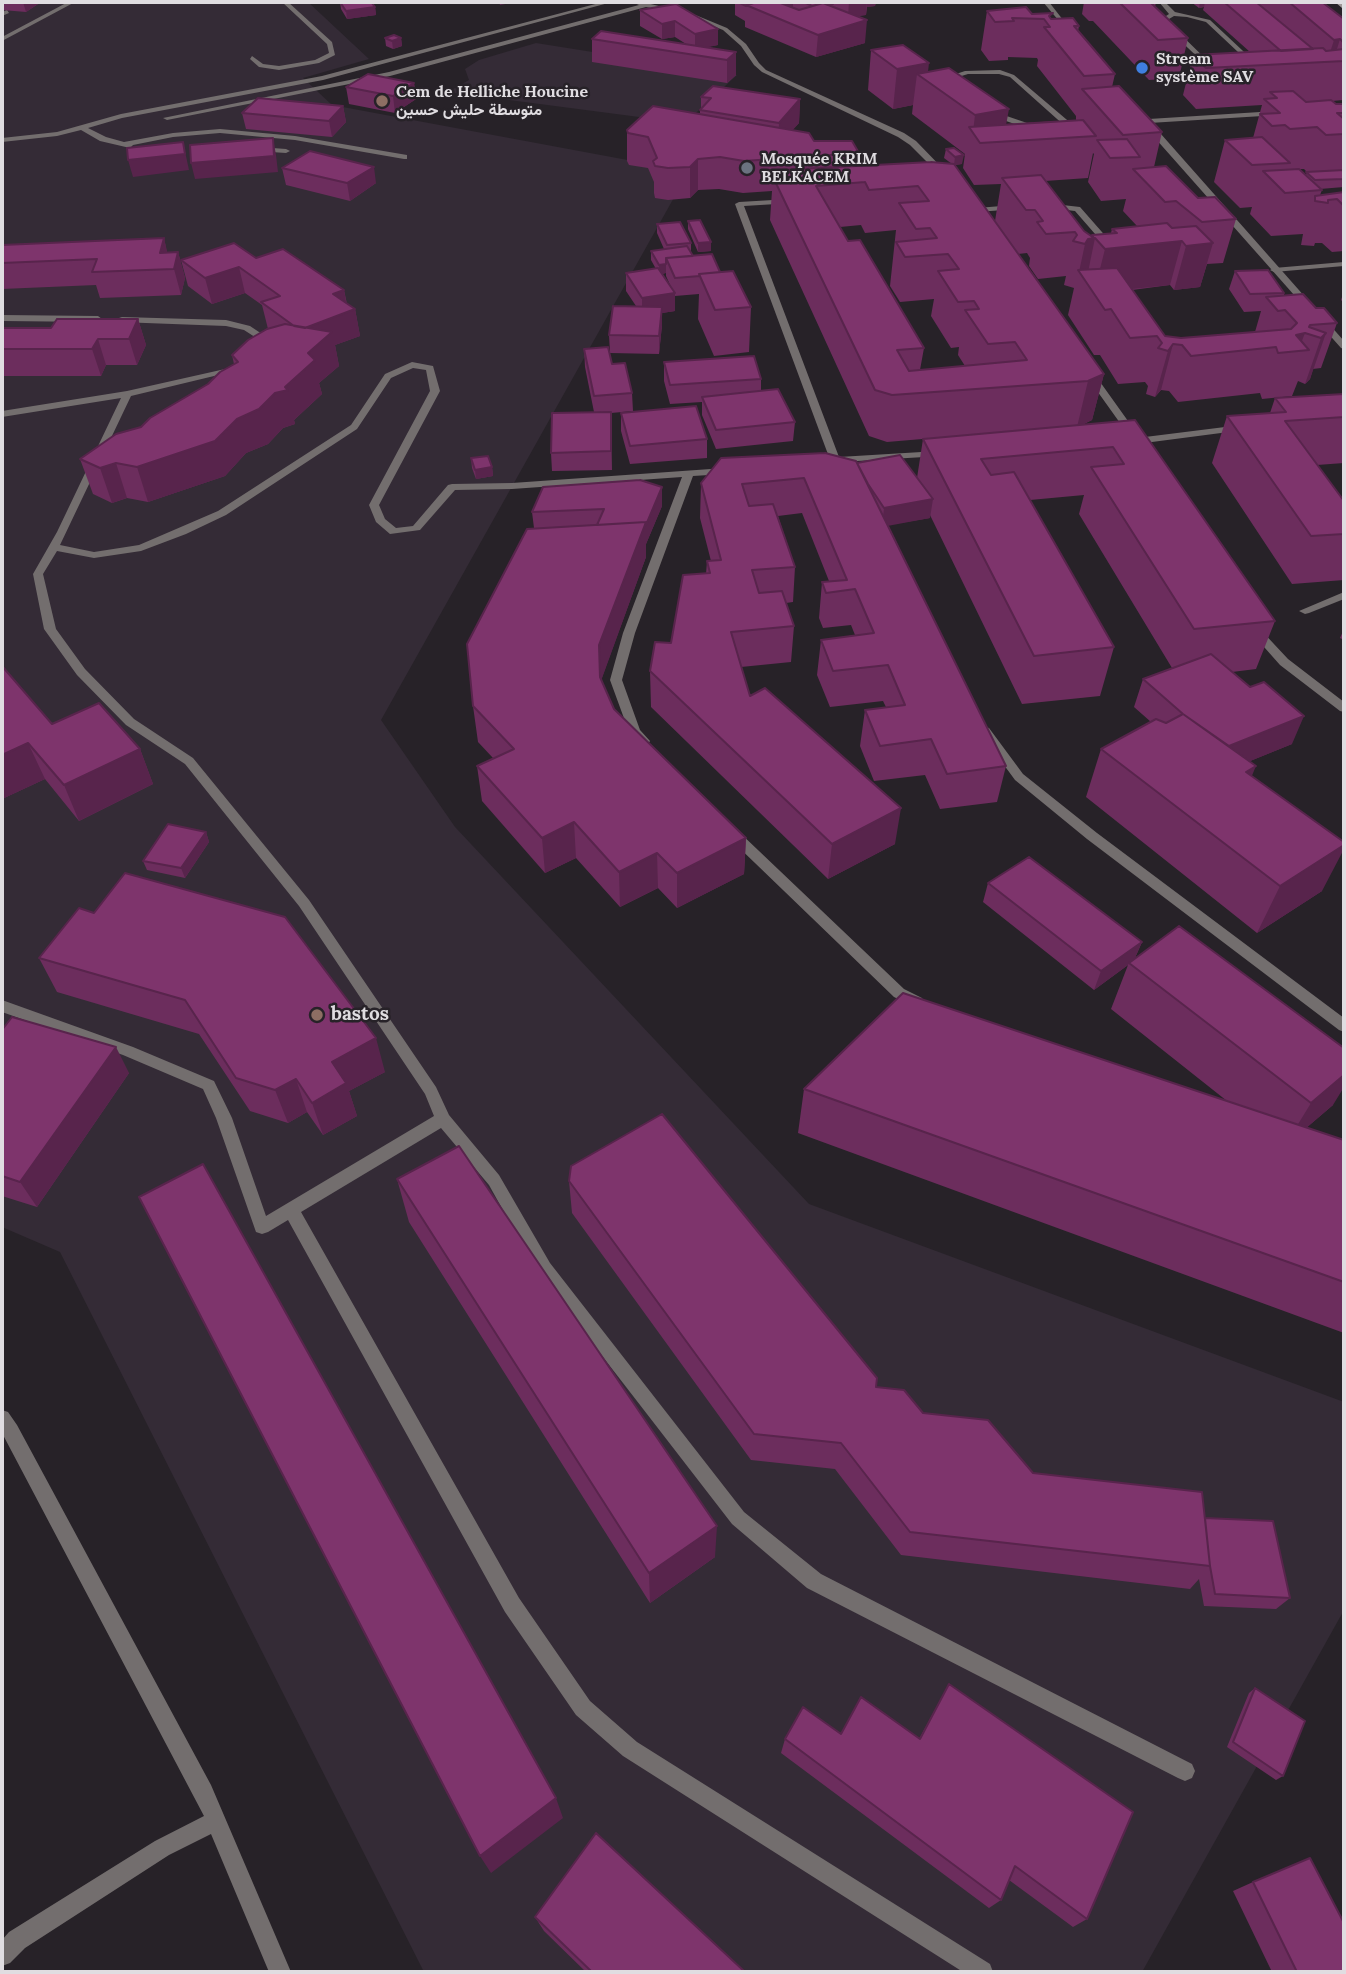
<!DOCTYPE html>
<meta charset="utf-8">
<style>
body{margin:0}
#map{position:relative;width:1346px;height:1974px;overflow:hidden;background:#272228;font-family:Lora,serif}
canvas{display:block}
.frame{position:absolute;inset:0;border:4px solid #e0dde1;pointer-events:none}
</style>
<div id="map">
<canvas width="1346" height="1974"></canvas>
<div class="frame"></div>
</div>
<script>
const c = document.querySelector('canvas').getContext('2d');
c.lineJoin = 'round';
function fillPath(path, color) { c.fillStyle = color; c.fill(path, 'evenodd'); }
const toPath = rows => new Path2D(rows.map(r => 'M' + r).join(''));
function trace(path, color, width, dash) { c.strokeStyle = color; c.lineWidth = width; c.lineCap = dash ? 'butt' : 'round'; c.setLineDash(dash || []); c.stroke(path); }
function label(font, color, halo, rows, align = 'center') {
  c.font = font + ' Lora,Vazirmatn,serif'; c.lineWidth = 5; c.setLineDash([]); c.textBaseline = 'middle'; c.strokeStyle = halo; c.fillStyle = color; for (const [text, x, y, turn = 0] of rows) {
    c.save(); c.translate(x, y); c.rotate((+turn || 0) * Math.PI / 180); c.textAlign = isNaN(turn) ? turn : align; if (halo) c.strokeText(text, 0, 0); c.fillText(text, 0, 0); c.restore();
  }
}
const built = toPath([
 [2,2,308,2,369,59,303,78,332,105,649,164,676,194,381,720,455,827,809,1204,1344,1402,1344,1610,1142,1972,424,1972,60,1252,2,1227],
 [536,43,737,75,685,123,448,92,469,80,465,69,479,60]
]);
const lane = toPath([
 [1159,2,1165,2,1175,12,1210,20,1259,66,1254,67,1206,22,1187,17,1174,16,1169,19,1171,25,1215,68,1210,69,1166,27,1163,18,1169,14,1159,2],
 [965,71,1000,70,1014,75,1073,125,1066,127,1010,77,999,74,968,74,955,78,954,86,948,84,950,76,965,71],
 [992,111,1030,124,1043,126,1039,128,1026,128,989,115,992,111],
 [1276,111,1279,115,1133,124,1129,122,1133,120,1276,111],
 [1045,203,1080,207,1116,248,1109,250,1075,211,1042,207,1042,203,1045,203],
 [1014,205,1018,207,1017,209,977,212,973,210,977,208,1014,205],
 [1344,262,1344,266,1274,272,1270,270,1274,268,1344,262]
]);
const street = toPath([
 [68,2,75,2,2,41,2,37,68,2],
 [282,2,288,2,332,42,335,55,319,63,279,70,259,67,250,59,252,56,263,64,279,66,315,60,329,53,327,44,282,2],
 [603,2,612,2,323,80,122,118,88,128,106,137,124,142,173,133,220,129,295,136,407,155,407,159,404,159,295,140,220,133,173,137,133,145,130,148,100,141,81,130,57,136,2,142,2,138,57,132,121,114,322,76,603,2],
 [632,2,642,2,693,14,727,28,746,44,759,63,766,70,904,133,916,141,948,174,941,176,910,145,898,137,762,72,754,65,741,46,723,30,689,16,646,7,390,76,167,120,163,118,389,72,639,5,632,2],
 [1043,2,1049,2,1074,34,1070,34,1043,2],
 [7,10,9,13,2,16,2,12,7,10],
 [1147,125,1153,125,1344,341,1344,349,1341,348,1147,129,1147,125],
 [259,147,286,149,290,151,286,153,256,151,255,149,259,147],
 [790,199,793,199,793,203,744,206,839,457,938,451,943,454,941,456,841,462,842,465,837,468,824,460,829,457,735,204,739,202,790,199],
 [2,315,98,316,102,319,98,322,2,321,2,315],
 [122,317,226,320,250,326,265,336,269,348,262,350,258,339,244,330,226,326,119,322,119,318,122,317],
 [412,362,433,366,440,391,379,505,385,519,396,528,413,526,448,485,452,484,512,483,725,468,730,471,725,474,693,476,635,633,622,680,640,730,650,741,648,744,640,744,629,732,610,680,623,633,682,477,512,489,455,490,420,530,390,534,376,522,369,505,430,391,426,370,413,368,391,378,357,429,226,515,186,534,141,551,94,558,57,551,43,574,56,629,85,669,134,719,193,758,309,900,436,1087,449,1115,499,1175,550,1263,744,1512,821,1574,1192,1764,1195,1771,1192,1778,1185,1781,1178,1778,807,1588,732,1524,538,1273,489,1185,441,1128,301,1212,519,1598,590,1701,637,1742,990,1964,993,1972,963,1972,623,1756,576,1715,505,1612,288,1220,268,1232,262,1234,256,1232,216,1118,203,1089,123,1055,2,1012,2,1000,133,1047,214,1081,232,1118,266,1216,434,1116,425,1094,299,906,185,764,126,725,77,675,44,629,33,574,57,532,121,398,2,417,2,411,127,391,234,367,239,370,131,396,60,545,94,552,139,545,218,511,351,425,385,374,412,362],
 [1087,372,1093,372,1138,435,1136,437,1130,437,1085,374,1087,372],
 [1241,425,1246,428,1244,430,1129,445,1124,442,1129,439,1241,425],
 [1344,592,1344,599,1309,613,1305,614,1299,611,1344,592],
 [1255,627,1259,628,1288,659,1344,702,1344,712,1340,711,1280,665,1249,630,1255,627],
 [985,727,989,728,1023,774,1097,833,1344,1018,1344,1032,1339,1030,1087,839,1015,780,979,731,985,727],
 [733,829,738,831,904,989,922,998,924,1002,922,1006,917,1008,894,997,728,837,727,834,728,831,733,829],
 [2,1410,8,1412,17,1425,211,1785,291,1972,269,1972,211,1834,169,1855,25,1948,10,1963,2,1966,2,1940,9,1932,155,1841,204,1816,2,1433,2,1410]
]);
const secondary = toPath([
 [1335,2,1341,2,1344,9,1342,8,1335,2]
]);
const wall = toPath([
 [2,2,41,2,26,12,2,10],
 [340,2,375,7,376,15,347,19,341,9],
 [735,2,876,2,875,6,867,7,866,15,857,16,865,43,816,57,745,27,745,21,735,15],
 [1084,2,1156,2,1155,7,1188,38,1179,78,1149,80,1093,21,1089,21,1082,14],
 [1191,2,1322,2,1344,19,1344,98,1343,100,1332,101,1336,104,1344,104,1344,187,1320,189,1322,190,1320,195,1344,192,1344,251,1332,252,1322,243,1315,243,1314,246,1301,245,1303,234,1271,236,1250,214,1252,207,1240,208,1214,182,1225,140,1253,138,1262,105,1196,109,1183,95,1193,55,1250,52,1203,10,1204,7,1199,8],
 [1300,169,1304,169,1307,172,1306,175],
 [676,4,718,45,706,47,736,52,736,75,727,83,592,62,592,39,686,44,675,37,662,39,640,26,640,10],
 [987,11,1032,14,1079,26,1078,31,1115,74,1112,87,1162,132,1154,167,1198,198,1236,219,1223,263,1207,264,1200,287,1174,290,1170,285,1132,290,1165,336,1181,338,1255,332,1261,311,1244,312,1229,289,1235,271,1284,293,1284,295,1316,308,1337,323,1321,368,1313,369,1310,379,1305,384,1298,381,1292,396,1262,399,1260,393,1178,402,1169,391,1161,390,1155,397,1146,394,1148,386,1145,382,1118,384,1100,355,1094,355,1068,315,1074,288,1064,285,1066,276,1038,279,1029,266,1030,258,1027,253,1018,254,1104,374,1092,420,1082,425,1135,420,1275,621,1256,669,1232,672,1292,744,1250,761,1252,776,1322,891,1257,933,1086,797,1101,749,1151,722,1134,707,1143,679,1172,668,1079,514,1084,495,1030,500,1114,647,1100,696,1022,704,930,515,930,518,888,525,1006,766,997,802,940,809,925,775,874,781,860,746,865,710,886,707,883,701,830,707,817,675,821,640,855,635,851,625,823,628,819,618,822,582,829,581,802,513,778,516,795,567,793,602,786,603,794,626,791,662,741,667,750,696,895,844,828,879,651,707,650,671,671,643,706,574,707,561,711,561,700,518,701,483,857,463,917,478,923,439,958,436,887,442,869,436,770,220,772,191,743,193,719,189,698,190,690,198,668,200,655,198,654,193,654,182,648,168,629,165,627,161,627,130,700,114,700,110,701,108,701,97,800,99,799,123,792,130,814,141,859,153,858,166,952,164,944,158,946,149,954,148,962,164,955,165,995,221,1001,184,974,185,963,168,965,154,912,114,913,105,893,109,868,90,871,50,928,72,1006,124,1076,120,1076,116,1037,66,1038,60,1037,58,1008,57,1008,60,989,61,981,50],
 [1093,153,1094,154,1088,182,1101,201,1126,199,1123,211,1137,226,1112,229,1111,233,1092,236,1084,231,1045,181,1088,178],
 [861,225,865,233,896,230,890,286,900,302,934,299,931,316,951,348,959,347,958,355,965,366,920,370,924,348,848,241,840,227],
 [394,35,401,38,402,46,393,49,386,46,385,38],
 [414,83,416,99,395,113,349,104,346,87],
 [343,106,346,122,332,137,246,129,242,113],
 [282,168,376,183,350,201,286,185],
 [688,221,711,251,698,252,688,229],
 [657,224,691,243,691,252,693,256,720,272,751,307,749,352,714,356,698,319,699,294,675,296,675,311,662,313,662,325,659,354,610,353,609,335,636,306,626,291,626,273,656,269,651,260,651,251,664,249,657,233],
 [666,273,666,276,671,287,662,274],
 [164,238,167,253,178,252,185,278,181,295,100,298,96,285,2,289,2,245],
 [256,258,344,290,347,304,355,309,360,336,335,345,339,366,319,383,322,394,294,420,295,424,283,428,268,444,246,453,225,476,148,502,127,498,112,503,93,494,80,459,141,427,208,384,234,364,232,355,268,329,262,305,245,293,212,304,188,286,181,260],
 [1344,291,1344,303,1341,300],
 [138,319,146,345,137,365,106,365,101,376,2,376,2,328,51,328],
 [584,349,612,364,632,393,633,411,611,413,612,470,552,471,551,453,594,412,585,367],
 [664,362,761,379,761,390,795,422,793,441,716,449,702,415,702,402,670,404,664,381],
 [1344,394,1344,463,1317,465,1344,501,1344,580,1292,584,1212,463,1227,416,1270,413,1275,398],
 [621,413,707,439,707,458,630,464,621,431],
 [471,458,492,467,493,476,476,479,472,468],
 [662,487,662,506,646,544,646,557,601,680,614,709,746,838,744,874,677,908,658,888,620,907,576,858,545,873,482,801,477,766,493,758,478,742,473,706,534,528,532,512],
 [1344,629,1344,640,1340,638],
 [2,666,52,724,140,749,153,784,79,821,45,779,2,799],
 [206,832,209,842,185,878,147,870,143,861],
 [988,883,1142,942,1135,958,1333,1105,1306,1128,1344,1140,1344,1333,798,1133,804,1089,1227,1101,1111,1009,1128,965,1094,990,983,902],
 [79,908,385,1072,349,1091,357,1116,323,1135,307,1112,288,1123,250,1111,199,1034,57,992,39,958],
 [2,1030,129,1073,37,1207,2,1196],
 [397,1179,715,1557,650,1603,409,1222],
 [569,1181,876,1387,1033,1473,1205,1518,1290,1598,1276,1609,1204,1606,1199,1579,1190,1589,901,1555,835,1469,751,1460,572,1213],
 [949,1684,1087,1919,1073,1927,1009,1880,1001,1900,989,1908,781,1753,785,1739,841,1734,919,1739],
 [1255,1688,1283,1776,1276,1780,1227,1747,1249,1693],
 [1253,1882,1344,1972,1272,1972,1233,1891],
 [535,1917,745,1972,586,1972,544,1931]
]);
const shadedWall = toPath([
 [23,2,41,2,26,12],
 [499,2,516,2,500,5],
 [772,2,793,2,793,12],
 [849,2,867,2,866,15,848,17],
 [867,2,876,2,875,6,867,7],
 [1200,2,1205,2,1204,7,1199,8],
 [375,7,376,15,347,19,346,11],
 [867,20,865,43,816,57,818,35],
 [675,21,675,37,662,39,662,24],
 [718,29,718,45,695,50,695,34],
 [401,38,402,46,393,49,392,41],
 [1340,39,1333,62,1327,62,1334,40],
 [736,52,736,75,727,83,727,60],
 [929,63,927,81,917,74,913,105,893,109,897,69],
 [414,83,416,99,395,113,393,96],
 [800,99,799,123,778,147,779,123],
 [343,106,346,122,332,137,329,121],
 [1009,109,1003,142,973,132,975,115],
 [273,138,276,155,278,172,195,179,191,163],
 [183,142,189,170,133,177,128,160],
 [964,155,962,164,954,165,955,157],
 [698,159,698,190,690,198,690,167],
 [374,167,376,183,350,201,347,183],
 [164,238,170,264,160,253],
 [1095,238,1086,282,1079,272,1085,244,1088,239],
 [1182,241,1170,285,1094,293,1105,249],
 [711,242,711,251,698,252,698,243],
 [1213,243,1200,287,1174,290,1186,246],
 [178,252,185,278,181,295,174,269],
 [666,264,666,273,659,274,659,265],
 [239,267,245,293,212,304,205,278],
 [344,290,348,312,355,309,360,336,335,345,339,366,319,383,322,394,294,420,295,424,283,428,268,444,246,453,225,476,148,502,137,467,237,419,275,393,299,330,333,294],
 [675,293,675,311,662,313,662,325,659,354,659,336,642,316,642,298],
 [138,319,146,345,137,365,129,339],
 [1305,333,1298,351,1296,335],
 [1326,333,1310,379,1305,384,1321,338],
 [98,339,106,365,101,376,92,349],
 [1173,344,1161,390,1155,397,1168,351],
 [1104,374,1092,420,1077,427,1088,381],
 [116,463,127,498,112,503,100,468],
 [492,467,493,476,476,479,475,470],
 [662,487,662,506,646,544,646,557,601,681,600,677,599,645,646,522],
 [933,499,930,518,882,527,884,508],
 [1304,716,1292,744,1211,777,1222,749],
 [28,743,45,779,2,799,2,755],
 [140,749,153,784,79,821,64,785],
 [1256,766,1236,814,1246,772],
 [901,808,895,844,828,879,832,844],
 [574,822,576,858,545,873,542,838],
 [206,832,209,842,185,878,181,868],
 [746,838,744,874,677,908,677,873],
 [1344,845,1344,849,1322,891,1257,933,1280,886],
 [657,853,658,888,620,907,619,872],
 [1142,942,1134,960,1129,963,1128,965,1094,990,1101,971],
 [376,1038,385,1072,349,1091,357,1116,323,1135,312,1103,332,1062],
 [116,1047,129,1073,37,1207,20,1182],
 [1344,1075,1344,1087,1333,1105,1284,1147,1311,1103],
 [296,1079,307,1112,288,1123,275,1090],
 [717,1526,715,1557,650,1603,649,1573],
 [556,1798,563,1818,491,1873,480,1856]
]);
const building = toPath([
 [340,2,371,2,375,7,346,11,340,2],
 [738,2,756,2,746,6,738,2],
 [756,2,778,2,799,10,823,3,867,20,818,35,746,5,756,2],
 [804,2,830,2,833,4,828,5,823,3,812,6,804,2],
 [1119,2,1150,2,1188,38,1158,40,1119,2],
 [1224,2,1256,2,1313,49,1281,51,1224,2],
 [1289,2,1322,2,1344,19,1344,43,1340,39,1334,40,1289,2],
 [676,4,718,29,695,34,675,21,662,24,640,10,676,4],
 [1026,7,1032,14,1053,13,1049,16,1051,19,1073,18,1079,26,1074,26,1115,74,1084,76,1044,27,1050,27,1044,19,1012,18,1014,21,995,22,987,11,1026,7],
 [601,31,736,52,727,60,592,39,601,31],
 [394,35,401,38,392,41,385,38,394,35],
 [903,45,929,63,897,69,871,50,903,45],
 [1323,48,1326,51,1344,49,1344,61,1206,68,1193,55,1323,48],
 [949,68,1009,109,975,115,917,74,949,68],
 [368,74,414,83,393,96,346,87,368,74],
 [713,86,800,99,779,123,700,110,711,98,701,97,713,86],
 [1119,86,1162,132,1123,135,1082,89,1119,86],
 [1293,91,1306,102,1331,100,1336,104,1344,104,1344,113,1337,113,1344,119,1344,134,1326,135,1317,127,1290,129,1285,125,1272,126,1260,114,1280,113,1264,99,1277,98,1270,92,1293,91],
 [258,98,343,106,329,121,242,113,258,98],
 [653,106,809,133,814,141,852,141,859,153,744,161,720,157,698,159,690,167,668,168,655,166,653,161,657,158,648,137,628,133,627,130,653,106],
 [1083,120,1096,136,980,143,969,127,1083,120],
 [1262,137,1290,163,1252,165,1225,140,1262,137],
 [273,138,274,156,191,163,190,145,273,138],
 [1127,139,1140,157,1110,158,1097,140,1127,139],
 [183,142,185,154,128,160,127,148,183,142],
 [954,148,964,155,955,157,946,149,954,148],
 [310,151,374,167,347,183,282,168,310,151],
 [931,162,954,164,1104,374,1088,381,892,395,875,390,773,177,781,170,931,162],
 [865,182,869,190,918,186,929,201,899,203,916,229,930,228,937,238,896,242,905,257,948,254,959,269,938,271,958,302,974,301,979,309,965,310,988,344,1015,342,1027,360,909,371,897,350,924,348,860,240,848,241,816,186,865,182],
 [1166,166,1198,198,1215,197,1236,219,1202,222,1176,201,1165,202,1133,169,1166,166],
 [1299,169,1322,190,1285,193,1263,171,1299,169],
 [1344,170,1344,179,1315,180,1306,172,1344,170],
 [1041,175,1084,231,1094,238,1092,235,1117,233,1112,229,1167,223,1172,228,1196,226,1213,243,1186,246,1182,241,1105,249,1095,238,1088,239,1085,244,1073,241,1077,235,1075,232,1046,234,1037,222,1043,221,1035,210,1026,210,1002,178,1041,175],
 [1344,192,1344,206,1337,199,1328,200,1328,203,1315,201,1315,196,1344,192],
 [700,220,711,242,698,243,688,221,700,220],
 [680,222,691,243,667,245,657,224,680,222],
 [164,238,160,253,178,252,174,269,92,272,97,259,2,263,2,245,164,238],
 [234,243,256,258,283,249,344,290,333,294,355,309,305,328,294,326,261,302,280,296,239,267,205,278,181,260,234,243],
 [687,246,693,256,666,258,666,264,659,265,651,251,687,246],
 [712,254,720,272,699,274,700,276,675,278,666,258,712,254],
 [658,268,675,293,642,298,626,273,658,268],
 [1117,268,1165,336,1181,338,1291,329,1297,323,1285,310,1278,311,1266,297,1303,294,1316,308,1324,308,1337,323,1310,325,1309,327,1326,333,1321,338,1305,333,1296,335,1309,350,1278,353,1276,347,1191,356,1182,345,1173,344,1168,351,1158,348,1162,343,1157,336,1130,338,1111,309,1105,310,1078,270,1117,268],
 [1268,270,1284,293,1250,294,1235,271,1268,270],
 [733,271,751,307,715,310,699,274,733,271],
 [613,306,662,307,659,336,609,335,613,306],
 [57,319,138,319,129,339,98,339,92,349,2,349,2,328,51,328,57,319],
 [285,324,332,332,308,353,315,360,285,387,288,390,275,393,259,409,237,419,215,441,137,467,116,463,100,468,80,459,116,434,141,427,150,418,208,384,220,372,238,362,232,355,248,340,267,329,285,324],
 [608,347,612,364,625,363,632,393,594,396,584,349,608,347],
 [754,356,761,379,670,385,664,362,754,356],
 [778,389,795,422,716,430,702,397,778,389],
 [1344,394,1344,417,1285,421,1344,501,1344,534,1311,536,1227,416,1286,412,1275,398,1344,394],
 [696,406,707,439,630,446,621,413,696,406],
 [611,412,611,451,551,453,552,413,611,412],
 [1135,420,1275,621,1194,629,1091,467,1124,464,1113,447,981,459,991,475,1014,472,1114,647,1034,656,923,439,1135,420],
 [825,453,856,461,1006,766,947,774,931,739,880,746,865,710,905,705,888,665,833,671,821,640,874,633,855,589,826,593,822,582,847,580,804,478,742,484,749,506,773,504,795,567,752,570,759,593,782,591,794,626,731,632,750,696,765,688,901,808,832,844,650,671,655,642,671,643,683,575,710,573,707,561,721,560,701,483,721,458,825,453],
 [900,455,933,499,884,508,868,484,857,463,900,455],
 [488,456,492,467,475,470,471,458,488,456],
 [640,480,662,487,646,525,646,522,597,525,604,509,532,512,543,487,640,480],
 [646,522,599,645,600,677,614,709,746,838,677,873,657,853,619,872,574,822,542,838,477,766,514,749,473,706,467,644,527,529,646,522],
 [1211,654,1250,687,1264,682,1304,716,1229,746,1183,714,1143,679,1211,654],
 [2,666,52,724,99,703,140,749,64,785,28,743,2,755,2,666],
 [1183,714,1256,766,1246,772,1344,842,1344,845,1280,886,1101,749,1156,719,1166,723,1183,714],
 [168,824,206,832,181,868,143,861,168,824],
 [1029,857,1142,942,1101,971,988,883,1029,857],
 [125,873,285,917,376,1038,332,1062,346,1083,312,1103,296,1079,275,1090,236,1078,185,1000,39,958,79,908,94,913,125,873],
 [1179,926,1344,1048,1344,1075,1311,1103,1129,963,1179,926],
 [903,993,1344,1140,1344,1282,804,1089,903,993],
 [12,1017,116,1047,20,1182,2,1176,2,1030,12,1017],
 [662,1114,877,1378,876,1387,904,1390,923,1413,988,1420,1033,1473,1202,1492,1210,1566,910,1532,841,1443,754,1434,569,1181,571,1166,662,1114],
 [459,1146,717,1526,649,1573,397,1179,459,1146],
 [203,1164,556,1798,480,1856,139,1197,203,1164],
 [1205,1518,1273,1521,1290,1598,1215,1594,1210,1566,1205,1518],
 [949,1684,1133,1812,1087,1919,1015,1866,1001,1900,785,1739,803,1707,841,1734,861,1697,920,1739,949,1684],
 [1255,1688,1305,1721,1283,1776,1233,1742,1255,1688],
 [596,1833,745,1972,592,1972,535,1917,596,1833],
 [1310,1858,1344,1923,1344,1972,1297,1972,1253,1882,1310,1858]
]);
const markers = [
 [1142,68,7,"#3f7fe0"],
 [382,101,7,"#8d6e63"],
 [747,168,7,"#6b7280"],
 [317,1015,7,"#8d6e63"]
];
const farPoinames = [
 ["Stream",1156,59],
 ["système SAV",1156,77],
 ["Cem de Helliche Houcine",396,92],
 ["متوسطة حليش حسين",396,110],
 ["Mosquée KRIM",761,159],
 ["BELKACEM",761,177]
];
const poiNames = [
 ["bastos",331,1015]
];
fillPath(built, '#342b36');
fillPath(lane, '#736e6e');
fillPath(street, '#736e6e');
fillPath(secondary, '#a09898');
fillPath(wall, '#6c2d5d');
fillPath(shadedWall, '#58244c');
fillPath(building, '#7e346c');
trace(building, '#58244c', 2);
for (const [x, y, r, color] of markers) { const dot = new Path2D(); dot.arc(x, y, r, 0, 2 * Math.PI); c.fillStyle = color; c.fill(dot); trace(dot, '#272228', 2.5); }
label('bold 16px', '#e0dde1', '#272228', farPoinames, 'left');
label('bold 19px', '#e0dde1', '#272228', poiNames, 'left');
</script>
